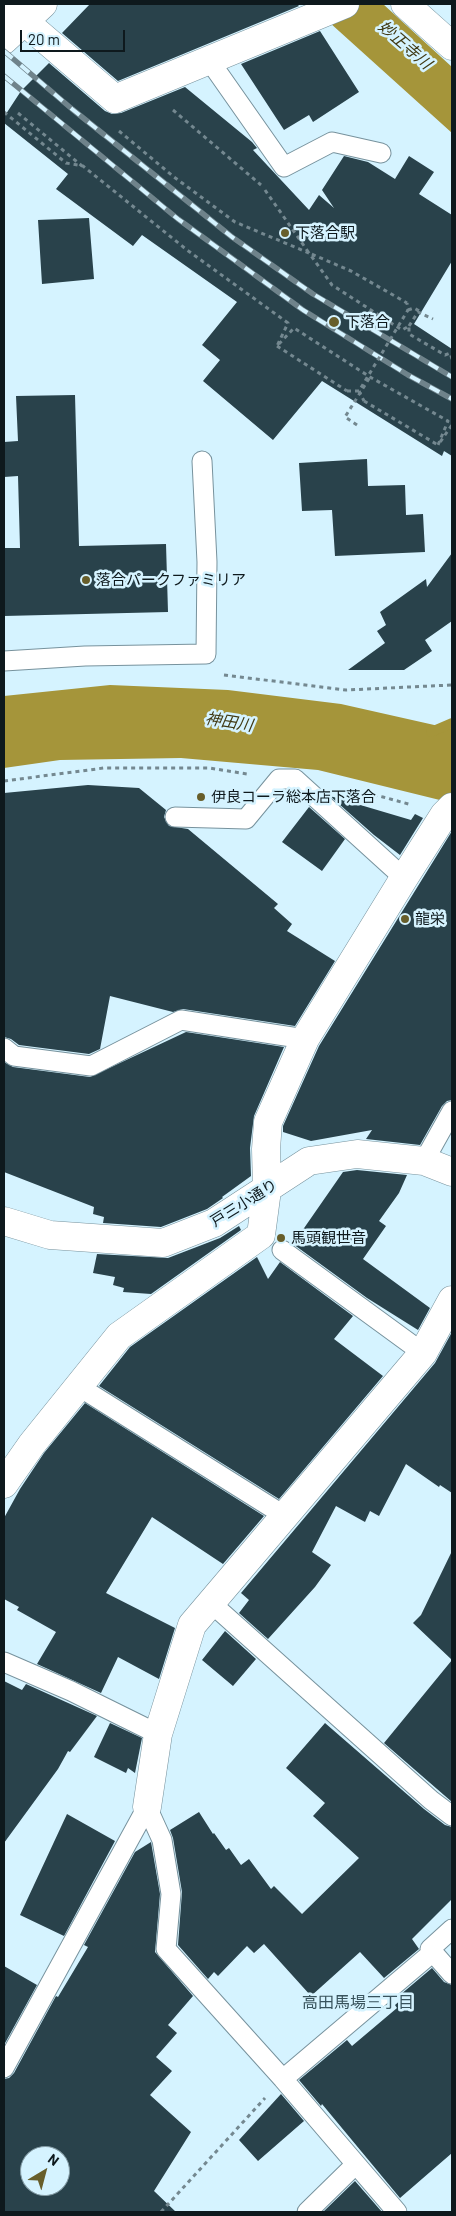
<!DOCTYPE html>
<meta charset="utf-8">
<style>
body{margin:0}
#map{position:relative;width:456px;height:2216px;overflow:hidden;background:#d5f3ff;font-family:Barlow,sans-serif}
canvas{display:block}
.frame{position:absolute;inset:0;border:5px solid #0e191d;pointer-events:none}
.north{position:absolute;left:20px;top:2146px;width:50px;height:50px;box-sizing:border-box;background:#d5f3ff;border:1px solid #859ca5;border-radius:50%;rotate:37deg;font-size:14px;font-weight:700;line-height:20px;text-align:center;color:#0e191d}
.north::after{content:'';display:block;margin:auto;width:18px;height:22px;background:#675e2b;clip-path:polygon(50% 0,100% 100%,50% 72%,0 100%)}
.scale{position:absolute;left:20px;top:30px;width:105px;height:22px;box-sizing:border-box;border:2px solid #0e191d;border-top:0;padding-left:6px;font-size:15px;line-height:18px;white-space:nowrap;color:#0e191d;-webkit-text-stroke:4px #d5f3ff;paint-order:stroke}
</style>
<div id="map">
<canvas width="456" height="2216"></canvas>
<div class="frame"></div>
<div class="north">N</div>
<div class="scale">20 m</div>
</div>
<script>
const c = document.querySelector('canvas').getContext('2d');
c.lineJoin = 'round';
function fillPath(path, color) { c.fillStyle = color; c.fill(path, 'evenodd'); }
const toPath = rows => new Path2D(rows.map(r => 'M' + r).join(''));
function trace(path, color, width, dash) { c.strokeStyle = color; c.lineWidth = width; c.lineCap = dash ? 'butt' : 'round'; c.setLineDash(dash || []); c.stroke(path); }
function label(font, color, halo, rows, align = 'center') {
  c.font = font + ' Barlow,"Noto Sans JP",sans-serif'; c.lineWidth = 5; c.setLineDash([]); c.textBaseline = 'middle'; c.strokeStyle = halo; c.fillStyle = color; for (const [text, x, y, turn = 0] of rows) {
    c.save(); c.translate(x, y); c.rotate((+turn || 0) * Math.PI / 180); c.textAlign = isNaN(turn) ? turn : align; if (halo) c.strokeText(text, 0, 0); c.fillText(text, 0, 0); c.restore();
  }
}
const water = toPath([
 [309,4,383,4,452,67,452,133],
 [110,685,228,690,341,704,452,729,452,803,318,770,181,758,60,760,4,768,4,696]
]);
const stream = toPath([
 [431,732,452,723]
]);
const building = toPath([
 [90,4,297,4,299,6,118,81,62,33],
 [320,31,359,92,313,122,309,115,284,130,241,64],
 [49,63,105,111,112,114,121,113,185,87,252,142,257,148,253,150,309,210,319,195,334,208,322,190,344,156,368,162,395,179,409,156,434,172,419,194,452,215,452,261,414,324,452,349,452,456,444,451,442,456,322,381,273,440,203,381,220,360,202,345,237,302,142,235,133,246,56,189,68,174,4,123,4,117,21,91],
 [89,218,94,279,42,284,38,220],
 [75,395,79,546,166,544,168,612,4,616,4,548,20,548,18,476,4,477,4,442,18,441,16,396],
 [367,459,368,486,405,485,406,515,423,514,425,552,335,556,332,510,302,511,299,463],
 [452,553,452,621,425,640,432,651,404,670,348,670,385,643,377,631,386,625,380,612,426,579,427,587],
 [88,785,139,788,166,810,164,817,169,826,188,829,278,904,274,908,292,924,287,931,335,961,295,1026,183,1009,173,1012,110,996,100,1049,89,1054,19,1045,11,1039,4,1037,4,793],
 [330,796,411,820,415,814,423,818,400,855,374,835],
 [309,807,345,839,322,871,282,842],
 [452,831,452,1100,447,1101,442,1106,420,1145,366,1139,372,1130,311,1141,283,1132,283,1126,319,1046],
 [186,1032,284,1047,254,1116,250,1148,251,1176,222,1197,223,1198,207,1209,161,1227,103,1223,104,1217,93,1214,94,1207,4,1172,4,1062,13,1067,90,1077],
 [357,1170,407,1175,399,1193,379,1221,386,1226,363,1259,430,1308,418,1330,367,1298,293,1244,343,1172],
 [239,1226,241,1230,151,1294,123,1292,124,1288,113,1285,115,1277,93,1273,97,1254,168,1258,220,1238],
 [257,1257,268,1279,280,1262,353,1316,334,1339,383,1376,279,1499,99,1386,130,1347],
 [452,1332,452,1493,440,1485,439,1487,406,1464,379,1516,370,1511,365,1522,336,1506,312,1552,331,1565,315,1587,268,1639,239,1613,249,1600,241,1593,435,1363],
 [85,1403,264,1516,223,1564,152,1517,106,1593,175,1628,159,1679,118,1657,101,1693,37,1664,56,1632,17,1610,19,1607,4,1599,4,1518,20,1489,44,1453],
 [452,1551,452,1802,384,1743,452,1660,413,1623,421,1615],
 [225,1631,256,1659,233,1686,202,1660],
 [4,1681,22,1690,26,1684,97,1716,70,1752,68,1751,58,1769,4,1843],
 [110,1723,142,1738,135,1773,128,1768,126,1773,94,1757],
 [325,1723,424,1809,445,1825,452,1827,452,1899,412,1939,419,1949,384,1978,360,1952,311,1996,264,1944,254,1953,247,1946,218,1976,214,1972,208,1979,178,1945,182,1892,173,1838,170,1830,199,1812,213,1834,214,1833,226,1850,229,1848,241,1865,249,1859,271,1889,274,1886,302,1914,359,1858,313,1816,325,1803,286,1768],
 [67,1814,115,1841,64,1936,20,1915],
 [151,1842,160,1894,155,1952,193,1996,168,2025,177,2033,156,2057,172,2071,150,2095,191,2132,154,2191,176,2212,4,2212,4,2079,9,2078,14,2073,56,1996,58,1997,88,1947,84,1945,135,1852],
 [30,2156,60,2156,60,2186,30,2186],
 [4,1966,37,1985,4,2045],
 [432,1968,444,1982,452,1985,452,2153,400,2198,322,2104,321,2106,299,2080,347,2040,352,2046,397,2008,395,2005,403,1998,400,1995],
 [281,2094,304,2121,258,2161,239,2140],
 [355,2181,382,2212,323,2212]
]);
const path = toPath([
 [173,110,261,185],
 [4,112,66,163,83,166,187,250,288,323,277,346,294,328,370,377,448,421,438,445,452,425],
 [18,113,82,166],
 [119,131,174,177,235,222,309,253,332,285,402,330,409,326,409,334,445,355,450,353,452,359],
 [265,190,309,253,351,271,407,303],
 [408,310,414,308,421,312],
 [409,326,418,312,433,319],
 [277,346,347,391],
 [364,401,438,445],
 [357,425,345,417,370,377],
 [224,675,346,690,452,685],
 [4,781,104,768,209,768,247,774],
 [350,790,383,797,412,805],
 [161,2212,265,2098]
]);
const lane = toPath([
 [209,60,284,167,332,142,381,153],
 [4,661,85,656,206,654,207,562,202,461],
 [175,817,246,819,279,779,295,779,404,878],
 [4,1048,14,1056,91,1066,181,1020,305,1039],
 [424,1161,452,1111],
 [282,1250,423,1353],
 [78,1386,285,1516],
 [211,1603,431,1800,452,1816],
 [4,1662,71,1691,158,1734],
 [147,1807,162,1840,171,1894,166,1949,283,2079,397,2212],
 [452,1929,430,1949,452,1974],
 [4,2068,147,1807],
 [283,2079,433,1952],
 [307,2212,355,2165]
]);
const street = toPath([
 [4,4,115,99,345,4],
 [405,4,452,46],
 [4,1221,50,1235,163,1243,214,1223,309,1161,357,1154,424,1161,452,1172],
 [4,1484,32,1444,119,1336,261,1235,267,1190,266,1149,268,1122,305,1039,404,878,444,815,452,807],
 [147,1807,158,1734,192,1625,423,1353,452,1300]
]);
const secondary = toPath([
 [4,40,43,4]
]);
const rail = toPath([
 [4,51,72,109,232,237,313,294,452,377],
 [4,76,178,219,303,310,408,375,452,399]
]);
const pathBridge = toPath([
 [347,391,359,391,408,310,407,303],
 [359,391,364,401]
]);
const markers = [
 [285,233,5,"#675e2b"],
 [334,322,6,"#675e2b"],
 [86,580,5,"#675e2b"],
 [201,797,5,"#675e2b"],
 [405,919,5,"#675e2b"],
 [281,1238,5,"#675e2b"]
];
const poiNames = [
 ["下落合駅",295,233],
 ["下落合",345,322],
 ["落合パークファミリア",96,580],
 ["伊良コーラ総本店下落合",211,797],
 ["龍栄",415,919],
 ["馬頭観世音",291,1238]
];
const streetNames = [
 ["戸三小通り",244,1203,-32]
];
const waterNames = [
 ["妙正寺川",405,45,41],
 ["神田川",229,722,9]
];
const neighbourhoodNames = [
 ["高田馬場三丁目",358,2003]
];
fillPath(water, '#a5953a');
trace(stream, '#a5953a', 10);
fillPath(building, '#29424b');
trace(lane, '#77929d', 21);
trace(street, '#77929d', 29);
trace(secondary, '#77929d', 29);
trace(path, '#748890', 3, [4, 4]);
trace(lane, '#fff', 19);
trace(street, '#fff', 28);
trace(secondary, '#fff', 28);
trace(rail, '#6f838b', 5.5);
trace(rail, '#d5f3ff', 4, [11]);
trace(pathBridge, '#748890', 3, [4, 4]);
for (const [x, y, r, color] of markers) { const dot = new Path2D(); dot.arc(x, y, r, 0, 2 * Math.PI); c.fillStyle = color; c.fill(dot); trace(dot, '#d5f3ff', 2); }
label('15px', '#0e191d', '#d5f3ff', poiNames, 'left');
label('15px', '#0e191d', '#d5f3ff', streetNames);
label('italic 16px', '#403913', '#d5f3ff', waterNames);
label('16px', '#39535d', '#d5f3ff', neighbourhoodNames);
</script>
